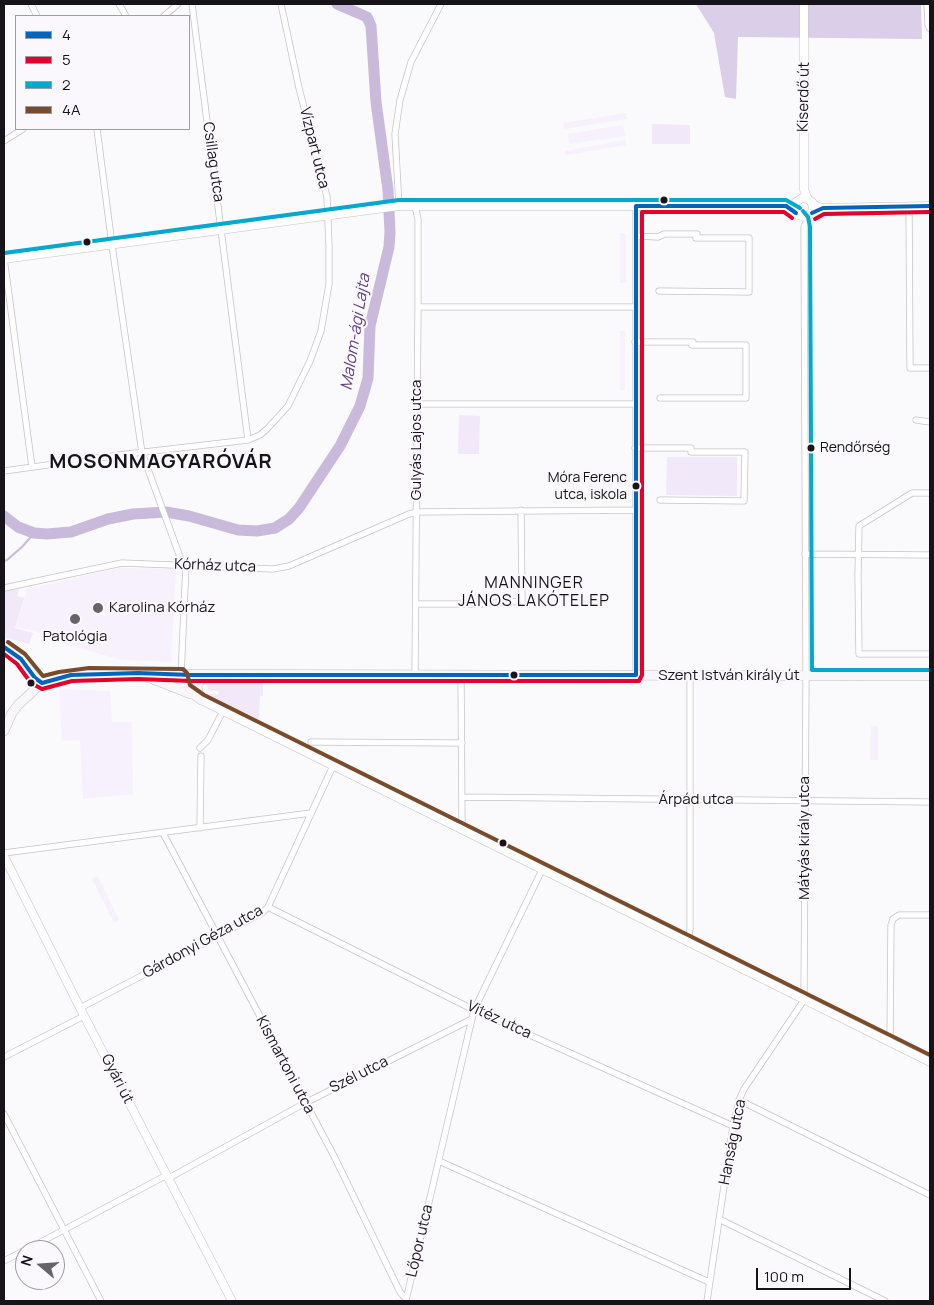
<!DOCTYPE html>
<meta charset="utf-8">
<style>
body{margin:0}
#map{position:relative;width:934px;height:1305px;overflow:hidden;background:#faf9fb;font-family:Manrope,sans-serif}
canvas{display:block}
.frame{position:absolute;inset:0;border:5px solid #17131b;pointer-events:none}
.legend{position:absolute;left:15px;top:15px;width:175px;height:115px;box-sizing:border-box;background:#faf8fc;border:1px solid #9f9ca2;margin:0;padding:6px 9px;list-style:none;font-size:15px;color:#17131b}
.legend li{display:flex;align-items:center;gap:10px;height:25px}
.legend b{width:25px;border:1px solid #9f9ca2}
.north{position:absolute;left:15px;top:1240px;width:50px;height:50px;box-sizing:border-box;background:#faf8fc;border:1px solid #9f9ca2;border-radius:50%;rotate:288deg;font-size:14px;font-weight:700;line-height:20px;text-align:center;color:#17131b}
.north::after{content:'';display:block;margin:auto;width:18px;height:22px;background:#666469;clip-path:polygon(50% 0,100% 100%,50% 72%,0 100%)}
.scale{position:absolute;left:756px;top:1268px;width:95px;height:22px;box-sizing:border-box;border:2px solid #17131b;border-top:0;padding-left:6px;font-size:15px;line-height:18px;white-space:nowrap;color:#17131b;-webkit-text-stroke:4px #faf8fc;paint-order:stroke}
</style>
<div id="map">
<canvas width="934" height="1305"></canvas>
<div class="frame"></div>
<ul class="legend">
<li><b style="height:6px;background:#0065bd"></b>4</li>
<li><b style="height:6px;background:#e4002b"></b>5</li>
<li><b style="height:6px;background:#00a9ce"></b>2</li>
<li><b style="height:6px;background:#7a4b2a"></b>4A</li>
</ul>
<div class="north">N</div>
<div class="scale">100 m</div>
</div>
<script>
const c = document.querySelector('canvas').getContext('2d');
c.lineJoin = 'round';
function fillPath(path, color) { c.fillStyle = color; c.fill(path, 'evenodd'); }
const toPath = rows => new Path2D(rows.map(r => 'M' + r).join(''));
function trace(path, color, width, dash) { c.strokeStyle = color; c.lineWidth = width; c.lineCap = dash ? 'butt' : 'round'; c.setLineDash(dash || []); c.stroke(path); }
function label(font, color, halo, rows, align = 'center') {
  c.font = font + ' Manrope,sans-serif'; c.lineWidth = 4; c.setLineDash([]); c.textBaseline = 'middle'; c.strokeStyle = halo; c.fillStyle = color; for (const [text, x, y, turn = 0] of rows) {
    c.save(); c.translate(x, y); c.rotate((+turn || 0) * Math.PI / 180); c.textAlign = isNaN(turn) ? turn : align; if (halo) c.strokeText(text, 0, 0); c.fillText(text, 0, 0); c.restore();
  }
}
const built = toPath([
 [626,113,627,119,564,129,563,123],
 [623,125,625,136,569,144,568,134],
 [625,140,626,145,566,155,565,151],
 [620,233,626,233,626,283,620,283],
 [620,331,625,331,625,390,620,390],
 [119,568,176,569,171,662,122,660,40,637,41,633,16,627,27,589],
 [59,689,110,691,112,722,132,722,133,794,83,799,80,740,62,741],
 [871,726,878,726,878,760,870,760],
 [98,876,119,920,114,923,92,879]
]);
const green = toPath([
 [652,124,690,125,690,144,652,144],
 [459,415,480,416,479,454,458,454],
 [667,457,737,457,737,496,666,495],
 [19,589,17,596,24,598,15,628,33,633,29,644,4,637,5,591],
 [208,680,263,681,263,696,260,696,259,719,206,696,206,693,218,695,219,691,207,690,208,685,201,685]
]);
const forest = toPath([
 [696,4,921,4,922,39,738,37,736,99,725,97,714,33]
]);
const stream = toPath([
 [4,561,7,560,23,546,34,533]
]);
const river = toPath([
 [4,516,18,527,34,533,47,534,71,532,108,519,133,514,166,512,189,516,238,530,257,531,275,528,289,519,299,508,340,446,360,406,368,378,370,326,389,247,390,232,388,190,376,102,371,26,367,17,337,4]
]);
const street = toPath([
 [31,4,37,16],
 [119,4,126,16],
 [192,4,248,440],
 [927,4,928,25,930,29],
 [164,16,178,4],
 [97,129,112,245,142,453,183,565],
 [4,141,23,129],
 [399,206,395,134,400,100,411,62,441,4],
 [636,206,636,675],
 [909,206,910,368,930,368],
 [636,236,658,237,664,234,697,234,696,238,749,238,749,292,659,291],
 [4,258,32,467],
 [418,307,635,307],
 [635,342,693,342,692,345,746,345,746,398,660,398],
 [417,404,636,404],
 [916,420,930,422],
 [635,448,691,448,691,452,745,452,744,501,660,500],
 [4,471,127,454,248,440,260,435,267,429,288,406,310,361,321,331,329,284,329,246,327,197,299,88,281,4],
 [930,493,912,493,859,526,858,576,859,654,930,654],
 [805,554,930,555],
 [4,588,122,563,273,569,289,566,409,514,417,512,636,510],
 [416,604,482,604,522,601,521,510],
 [181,675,186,565],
 [415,675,418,307,418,219,415,206],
 [461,675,462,830],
 [311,742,462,743],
 [200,748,208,740,223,711],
 [463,797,930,802],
 [200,828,201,756],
 [163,833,335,1158,400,1292,406,1299],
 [4,853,311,813],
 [268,907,474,1010,733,1126],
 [688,943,690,929,690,675],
 [80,1008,262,913,268,907,333,766],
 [890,1042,891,925,893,919,899,915,930,915],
 [4,1057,84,1016],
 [739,1100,930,1195],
 [4,1114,101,1301],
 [439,1161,709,1282],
 [169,1178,305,1103,472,1019],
 [719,1219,885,1301],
 [26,1250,167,1175],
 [4,1261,25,1250],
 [406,1300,474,1010,542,870],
 [707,1301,733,1126,739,1100,744,1089,804,1000,806,676,804,227,809,216]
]);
const secondary = toPath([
 [804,4,804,190,808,199],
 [811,201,813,207,812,213,806,217,798,215,794,207,796,202,802,198,808,199,811,201,816,206,823,208],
 [812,213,823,208,930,206],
 [4,259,399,206,786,206,796,213],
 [181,675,181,681,185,689,201,700,930,1062],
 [4,856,80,1008,232,1301]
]);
const primary = toPath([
 [4,647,21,659,35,678,42,683],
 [145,676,191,694],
 [201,700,198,695,197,685,204,675],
 [4,731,12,713,18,705,42,683,60,678,89,674,930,676]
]);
const bus1 = toPath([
 [812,213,823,208,930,206],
 [4,647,21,659,35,678,42,683,71,675,138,673,191,675,636,675,636,206,786,206,796,213]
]);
const bus2 = toPath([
 [815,219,824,214,930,212],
 [4,654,17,664,31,683,42,689,72,681,138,679,191,681,639,681,642,675,642,212,784,212,792,218]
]);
const bus3 = toPath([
 [803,211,808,217,810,227,812,670,930,670],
 [4,253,399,200,786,200,800,208]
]);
const bus4 = toPath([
 [8,642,25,654,43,676,59,672,89,668,183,669,187,673,190,685,204,695,930,1055]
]);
const markers = [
 [664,200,4.5,"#17131b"],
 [87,242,4.5,"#17131b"],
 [811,448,4.5,"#17131b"],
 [636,486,4.5,"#17131b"],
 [98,608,6,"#666469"],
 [75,619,6,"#666469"],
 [514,675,4.5,"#17131b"],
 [31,683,4.5,"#17131b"],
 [503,843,4.5,"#17131b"]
];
const busNames = [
 ["Rendőrség",820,448],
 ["Móra Ferenc",627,478,"right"],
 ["utca, iskola",627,495,"right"]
];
const streetNames = [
 ["Kiserdő út",804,97,-89],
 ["Vízpart utca",314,148,76],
 ["Csillag utca",213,162,82],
 ["Gulyás Lajos utca",417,440,-90],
 ["Kórház utca",215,566,2],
 ["Szent István király út",729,676],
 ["Árpád utca",696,800],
 ["Mátyás király utca",805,838,-90],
 ["Gárdonyi Géza utca",203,942,-29],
 ["Vitéz utca",499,1020,25],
 ["Kismartoni utca",285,1065,62],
 ["Szél utca",359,1075,-27],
 ["Gyári út",117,1079,63],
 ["Hanság utca",733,1142,-79],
 ["Lőpor utca",420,1241,-77]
];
const poiNames = [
 ["Karolina Kórház",109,608],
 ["Patológia",75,637,"center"]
];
const waterNames = [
 ["Malom-ági Lajta",356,332,-81]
];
const neighbourhoodNames = [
 ["MANNINGER",534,584],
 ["JÁNOS LAKÓTELEP",534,602]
];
const districtNames = [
 ["MOSONMAGYARÓVÁR",161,462]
];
fillPath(built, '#f6f1fc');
fillPath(green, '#f1e8fa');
fillPath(forest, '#dbcee9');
trace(stream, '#c9b9da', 2);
trace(river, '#c9b9da', 11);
trace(street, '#c5c3c7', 7);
trace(secondary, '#c5c3c7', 9);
trace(primary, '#c4c0c8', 10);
trace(street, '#fefefe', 5.5);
trace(secondary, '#fefefe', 8);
trace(primary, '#f7f6f9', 9);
trace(bus1, '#0065bd', 4);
trace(bus2, '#e4002b', 4);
trace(bus3, '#00a9ce', 4);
trace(bus4, '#7a4b2a', 4);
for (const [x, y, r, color] of markers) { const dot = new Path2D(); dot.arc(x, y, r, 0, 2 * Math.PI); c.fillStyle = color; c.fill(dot); trace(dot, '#faf8fc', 2); }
label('14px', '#17131b', '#faf8fc', busNames, 'left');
label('15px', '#17131b', '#faf8fc', streetNames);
label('15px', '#17131b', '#faf8fc', poiNames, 'left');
label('italic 16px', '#5f3f7c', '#faf8fc', waterNames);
c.letterSpacing = '1px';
label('16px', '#17131b', '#faf8fc', neighbourhoodNames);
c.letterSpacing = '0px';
c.letterSpacing = '1px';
label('bold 20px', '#17131b', '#faf8fc', districtNames);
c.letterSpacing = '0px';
</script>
